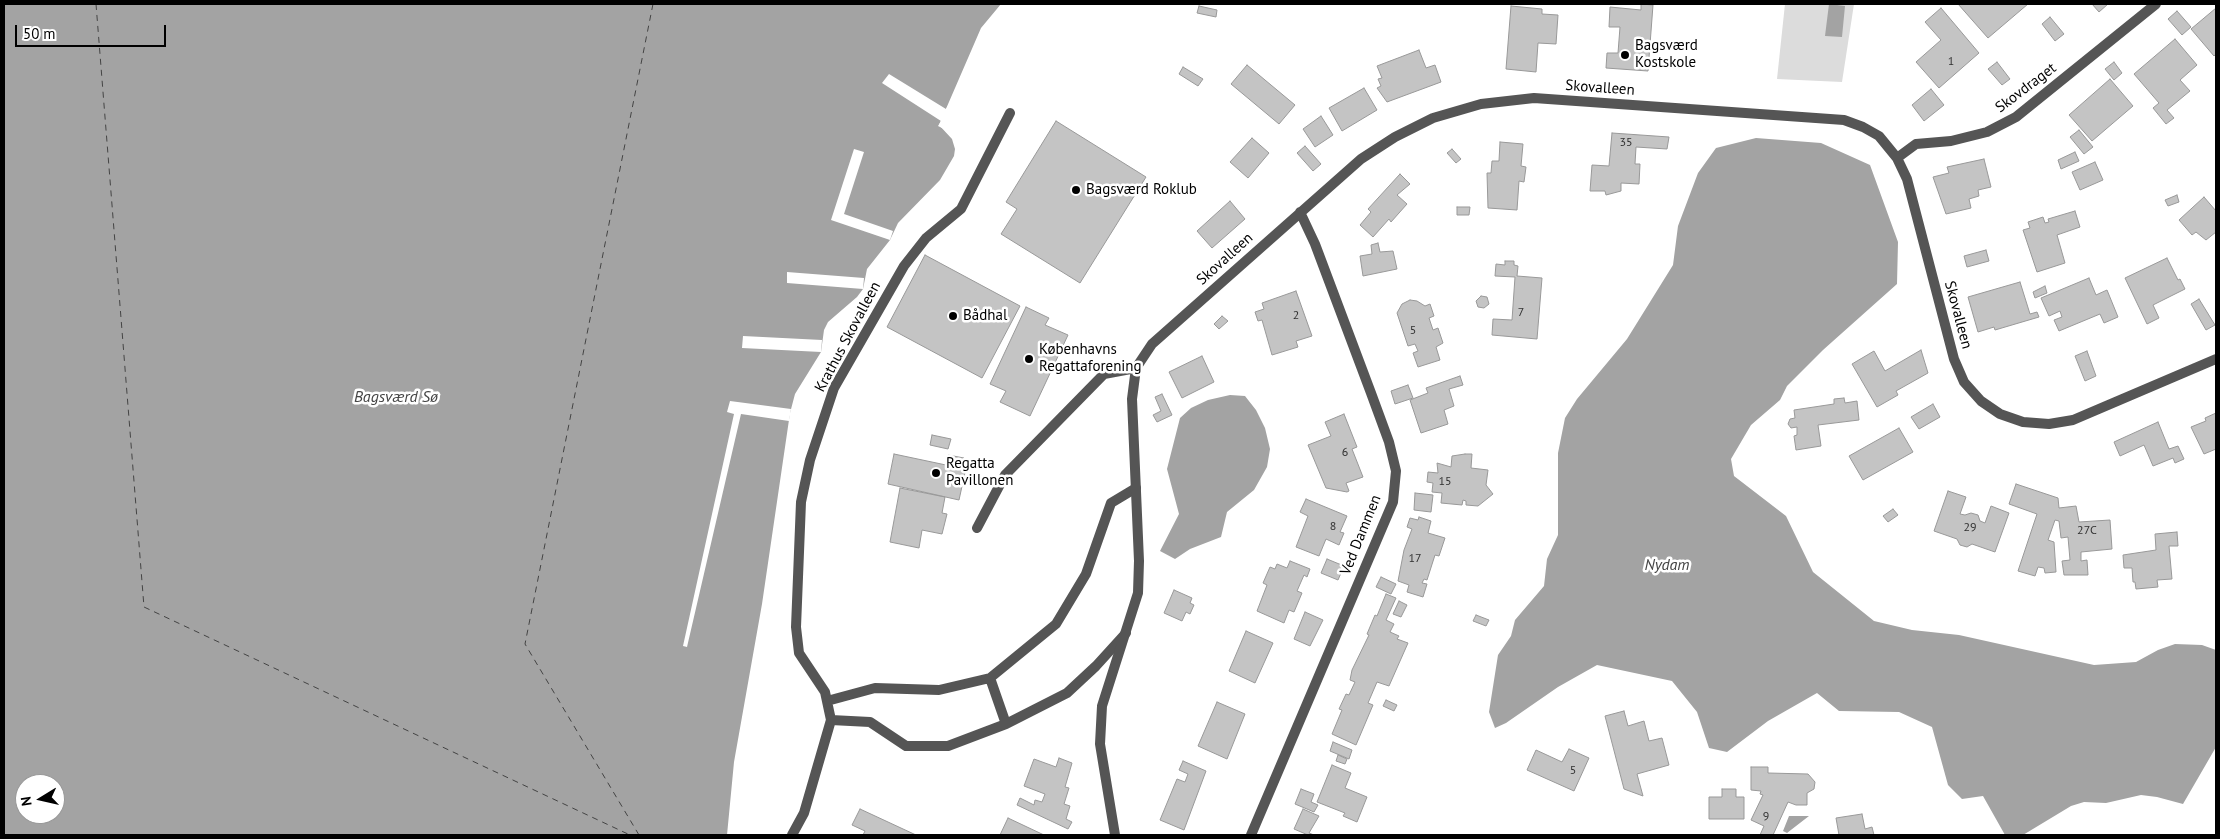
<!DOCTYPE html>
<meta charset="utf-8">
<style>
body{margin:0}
#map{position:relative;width:2220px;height:839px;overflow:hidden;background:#fff;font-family:"PT Sans",sans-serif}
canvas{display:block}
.frame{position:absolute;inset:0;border:5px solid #000;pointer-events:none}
.north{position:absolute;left:15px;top:774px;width:50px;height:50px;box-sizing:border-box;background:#fff;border:1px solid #999;border-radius:50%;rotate:261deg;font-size:14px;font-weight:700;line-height:20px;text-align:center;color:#000}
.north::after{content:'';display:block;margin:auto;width:18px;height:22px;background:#000;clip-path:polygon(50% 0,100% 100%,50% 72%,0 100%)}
.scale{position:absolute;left:15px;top:25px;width:151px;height:22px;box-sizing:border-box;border:2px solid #000;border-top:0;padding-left:6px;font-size:15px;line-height:18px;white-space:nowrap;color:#000;-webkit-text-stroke:4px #fff;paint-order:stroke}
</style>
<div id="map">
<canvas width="2220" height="839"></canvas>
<div class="frame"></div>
<div class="north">N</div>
<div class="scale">50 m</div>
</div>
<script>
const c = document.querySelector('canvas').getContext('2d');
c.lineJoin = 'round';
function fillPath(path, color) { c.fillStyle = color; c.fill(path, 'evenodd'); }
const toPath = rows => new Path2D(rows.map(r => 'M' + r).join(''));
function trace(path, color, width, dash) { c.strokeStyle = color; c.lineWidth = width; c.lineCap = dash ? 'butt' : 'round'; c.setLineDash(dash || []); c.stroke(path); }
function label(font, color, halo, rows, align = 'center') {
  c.font = font + ' "PT Sans",sans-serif'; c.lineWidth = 5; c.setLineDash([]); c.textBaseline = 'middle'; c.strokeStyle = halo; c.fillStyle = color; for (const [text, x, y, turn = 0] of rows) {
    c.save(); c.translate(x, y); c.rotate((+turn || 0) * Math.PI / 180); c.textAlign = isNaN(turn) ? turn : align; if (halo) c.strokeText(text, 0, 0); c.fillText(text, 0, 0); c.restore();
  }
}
const green = toPath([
 [1785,4,1854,4,1842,82,1777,79]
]);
const water = toPath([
 [4,4,1001,4,981,28,939,125,952,139,955,149,954,156,940,180,898,223,890,240,867,269,863,289,857,297,828,322,824,330,821,352,795,394,790,413,762,604,734,762,727,835,4,835],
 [25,784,55,784,55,814,25,814],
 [1829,4,1845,6,1842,37,1825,36],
 [1756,138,1821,143,1870,165,1898,242,1897,284,1823,350,1787,386,1780,400,1751,425,1731,459,1734,476,1786,516,1813,572,1874,621,1912,630,1959,635,2094,665,2136,662,2158,650,2175,644,2202,645,2216,650,2216,747,2183,804,2157,797,2141,795,2106,803,2084,802,2071,806,2023,835,2005,835,1983,796,1962,799,1948,785,1932,727,1899,712,1839,711,1817,693,1768,721,1727,752,1709,748,1697,712,1672,681,1597,665,1558,687,1506,723,1495,728,1489,712,1498,655,1511,636,1515,620,1544,586,1547,559,1558,535,1558,453,1565,418,1577,399,1627,339,1673,265,1678,226,1698,173,1716,148],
 [1230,395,1245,396,1256,410,1265,428,1270,449,1267,467,1254,490,1227,512,1221,537,1190,549,1175,559,1160,551,1179,514,1167,469,1180,418,1191,408,1208,400],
 [1789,816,1809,816,1787,833,1783,831]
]);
const pier = toPath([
 [889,74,946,109,951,101,953,102,942,125,946,130,938,126,941,121,882,83],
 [854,149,864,152,844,214,893,231,890,240,831,220],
 [787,272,864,278,863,289,787,283],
 [743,336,822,340,821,352,742,348],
 [730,401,791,409,789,421,741,414,687,647,683,646,734,414,727,412]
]);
const ferry = toPath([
 [96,4,144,607,630,835],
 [639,835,525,644,653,4]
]);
const building = toPath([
 [1641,4,1653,5,1648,71,1606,68,1607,53,1618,53,1620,27,1609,27,1610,7,1641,10,1641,4],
 [1958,4,2028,4,1988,38,1958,4],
 [2092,4,2108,4,2099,12,2092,4],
 [1199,6,1217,10,1216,17,1197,13,1199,6],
 [1511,6,1542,9,1542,14,1558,15,1556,44,1538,43,1536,72,1506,69,1511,6],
 [1941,8,1979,53,1939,88,1916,62,1941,40,1925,22,1941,8],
 [2216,8,2216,54,2214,56,2191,29,2216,8],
 [2177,11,2191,27,2182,35,2168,19,2177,11],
 [2050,17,2064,34,2055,41,2042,24,2050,17],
 [2175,39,2197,65,2180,80,2190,91,2167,110,2174,118,2166,124,2153,108,2159,103,2134,74,2175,39],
 [1419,50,1426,68,1435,65,1441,82,1387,102,1377,88,1381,86,1378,79,1382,78,1377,66,1419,50],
 [1997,62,2010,79,2002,85,1988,69,1997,62],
 [2114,62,2122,73,2114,80,2105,69,2114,62],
 [1247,65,1295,105,1279,124,1231,84,1247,65],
 [1183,67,1203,79,1198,86,1179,74,1183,67],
 [2110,79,2133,106,2092,141,2069,115,2110,79],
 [1364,88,1377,110,1342,131,1329,108,1364,88],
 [1931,89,1944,105,1924,121,1912,105,1931,89],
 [1321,116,1333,135,1315,147,1303,129,1321,116],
 [1056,121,1146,177,1080,283,1001,234,1017,209,1006,202,1056,121],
 [2079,130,2093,147,2084,154,2070,137,2079,130],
 [1612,133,1669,137,1667,149,1636,147,1635,164,1640,164,1639,184,1621,183,1621,191,1606,195,1605,191,1590,191,1592,165,1609,166,1612,133],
 [1252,138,1269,153,1248,178,1230,162,1252,138],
 [1500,142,1523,144,1521,166,1526,167,1524,182,1519,181,1517,210,1488,208,1487,173,1491,173,1492,161,1499,161,1500,142],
 [1305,146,1321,164,1313,171,1297,153,1305,146],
 [1452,149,1461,159,1456,163,1447,153,1452,149],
 [2075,152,2079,161,2061,169,2058,160,2075,152],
 [1984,159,1991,187,1978,190,1979,196,1969,199,1971,208,1946,214,1933,177,1949,173,1947,167,1984,159],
 [2095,162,2103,180,2080,190,2072,172,2095,162],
 [1400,174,1410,184,1397,195,1407,204,1391,222,1389,219,1373,237,1360,225,1371,212,1368,209,1400,174],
 [2177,195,2179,202,2168,206,2165,200,2177,195],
 [2204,197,2216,211,2216,232,2206,240,2196,232,2192,235,2179,220,2204,197],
 [1230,201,1245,219,1212,248,1197,231,1230,201],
 [1457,207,1470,207,1469,215,1457,215,1457,207],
 [2075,211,2080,227,2057,235,2065,263,2037,272,2023,230,2030,228,2028,222,2043,217,2045,223,2049,222,2048,219,2075,211],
 [1378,243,1380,252,1393,251,1397,269,1363,276,1360,256,1372,254,1371,245,1378,243],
 [1986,250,1989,261,1967,267,1964,256,1986,250],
 [925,255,1020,306,982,378,887,327,925,255],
 [2167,258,2178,280,2180,279,2185,289,2153,305,2159,318,2147,324,2125,278,2167,258],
 [1505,261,1514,261,1514,265,1518,266,1517,276,1542,278,1537,339,1492,335,1493,319,1512,320,1515,277,1495,276,1496,264,1505,265,1505,261],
 [2089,278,2096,295,2107,290,2118,317,2104,323,2100,314,2059,331,2054,320,2062,317,2060,311,2049,316,2041,298,2089,278],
 [2020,282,2030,314,2037,312,2039,317,1995,330,1994,327,1978,332,1968,297,2020,282],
 [2045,286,2047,293,2035,298,2033,292,2045,286],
 [1296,291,1312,336,1296,341,1298,347,1272,355,1262,320,1258,321,1255,312,1264,309,1262,303,1296,291],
 [1481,296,1487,297,1489,304,1484,308,1478,307,1476,301,1481,296],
 [2199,299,2215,325,2206,330,2191,304,2199,299],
 [1410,300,1417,301,1425,306,1430,304,1434,316,1429,318,1433,330,1438,328,1443,343,1436,347,1440,360,1418,367,1413,353,1418,351,1415,344,1408,346,1397,313,1402,304,1410,300],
 [1026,307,1049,318,1045,325,1068,335,1030,416,1000,402,1006,391,990,384,1026,307],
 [1222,316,1228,321,1219,329,1214,324,1222,316],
 [1921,350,1928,373,1896,391,1898,395,1877,407,1852,364,1874,351,1885,371,1921,350],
 [2087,351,2096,376,2085,381,2075,356,2087,351],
 [1202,356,1214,382,1182,398,1169,372,1202,356],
 [1460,376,1463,385,1449,389,1454,406,1444,410,1448,424,1421,433,1410,400,1428,393,1426,388,1460,376],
 [1408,385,1413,398,1395,404,1391,391,1408,385],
 [1162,394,1172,415,1157,422,1153,415,1161,411,1155,397,1162,394],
 [1844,398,1845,403,1857,401,1859,420,1818,425,1821,446,1796,450,1794,436,1797,435,1797,427,1791,428,1788,424,1790,419,1795,418,1794,410,1834,404,1834,399,1844,398],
 [1933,404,1940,417,1919,429,1911,417,1933,404],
 [2216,413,2216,449,2204,454,2191,427,2206,421,2205,418,2216,413],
 [1344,414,1357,447,1352,449,1363,477,1346,483,1349,491,1347,492,1326,488,1308,445,1331,436,1325,422,1344,414],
 [2158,422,2169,449,2178,446,2184,459,2175,463,2173,458,2153,466,2144,445,2120,456,2114,442,2158,422],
 [1899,428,1913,452,1863,480,1849,456,1899,428],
 [932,435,951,439,948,449,930,445,932,435],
 [894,454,946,465,948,455,964,458,962,467,966,468,959,500,888,484,894,454],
 [1465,454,1472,454,1471,468,1488,470,1486,485,1493,494,1478,506,1466,505,1466,501,1463,500,1462,505,1441,503,1442,493,1432,492,1433,483,1427,482,1428,472,1438,473,1437,463,1451,467,1452,456,1465,454],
 [2016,484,2058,498,2059,508,2076,506,2079,522,2110,520,2112,549,2081,552,2081,561,2087,560,2088,575,2064,575,2062,561,2070,560,2068,537,2061,538,2059,521,2055,520,2048,540,2054,542,2056,572,2045,573,2044,568,2038,567,2035,576,2018,571,2037,514,2009,504,2016,484],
 [900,488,945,497,942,513,947,514,942,534,922,530,919,548,890,542,900,488],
 [1948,491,1966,497,1960,514,1965,515,1971,513,1978,515,1980,521,1985,523,1991,506,2009,513,1995,552,1972,544,1967,547,1960,545,1957,539,1934,531,1948,491],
 [1415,493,1433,495,1431,512,1414,510,1415,493],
 [1306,499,1347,516,1340,532,1344,533,1339,545,1326,539,1319,556,1296,547,1308,516,1300,512,1306,499],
 [1893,509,1898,515,1888,522,1883,516,1893,509],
 [1419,517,1431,521,1428,533,1445,538,1439,556,1435,555,1427,580,1424,579,1422,583,1427,584,1423,597,1407,592,1409,585,1398,581,1404,550,1412,529,1407,527,1410,518,1418,520,1419,517],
 [2177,532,2178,546,2169,546,2172,579,2157,580,2158,587,2136,589,2135,582,2133,582,2132,568,2124,568,2123,555,2156,550,2155,534,2177,532],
 [1327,559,1344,566,1338,580,1321,573,1327,559],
 [1290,561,1310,569,1307,577,1304,575,1297,591,1302,593,1294,612,1289,610,1284,623,1257,611,1267,585,1263,583,1270,567,1275,569,1277,564,1287,568,1290,561],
 [1381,577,1396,584,1391,594,1376,587,1381,577],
 [1174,590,1192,598,1190,603,1194,605,1190,614,1186,612,1182,621,1164,613,1174,590],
 [1386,594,1396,598,1386,620,1394,624,1390,632,1399,636,1397,639,1408,643,1389,686,1377,682,1368,703,1373,705,1356,745,1332,734,1342,710,1339,709,1346,694,1349,695,1355,682,1350,680,1352,670,1369,635,1367,634,1375,615,1377,616,1386,594],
 [1399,601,1407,605,1401,617,1393,614,1399,601],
 [1305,612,1323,620,1310,646,1294,639,1305,612],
 [1476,615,1489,620,1486,626,1473,621,1476,615],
 [1246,631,1273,643,1255,683,1229,671,1246,631],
 [1386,700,1397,705,1394,711,1383,706,1386,700],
 [1217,702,1245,714,1227,759,1198,746,1217,702],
 [1624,711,1628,726,1644,721,1649,741,1662,738,1669,765,1637,774,1643,796,1624,789,1605,716,1624,711],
 [1333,742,1352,750,1349,759,1330,751,1333,742],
 [1569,749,1589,758,1574,791,1527,770,1536,750,1562,762,1569,749],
 [1338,755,1347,759,1345,764,1336,761,1338,755],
 [1059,758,1072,763,1065,787,1069,788,1064,804,1070,806,1066,819,1072,822,1068,829,1017,805,1020,798,1034,805,1035,800,1042,802,1045,794,1024,786,1034,759,1056,767,1059,758],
 [1183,761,1206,771,1184,830,1160,820,1177,779,1185,782,1188,774,1179,770,1183,761],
 [1332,765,1351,773,1345,788,1367,797,1357,822,1343,816,1345,813,1317,802,1332,765],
 [1751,767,1768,767,1768,773,1808,774,1815,782,1814,789,1807,793,1807,805,1796,805,1788,802,1773,835,1760,835,1764,826,1751,820,1763,795,1760,794,1761,791,1751,790,1751,767],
 [1301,789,1314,794,1311,802,1318,805,1314,812,1295,804,1301,789],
 [1722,789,1736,789,1736,797,1744,797,1744,819,1709,819,1709,797,1722,797,1722,789],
 [860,809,916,835,863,835,865,831,852,825,860,809],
 [1303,809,1319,816,1309,833,1314,835,1308,835,1294,829,1303,809],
 [1862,814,1865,829,1872,827,1874,835,1839,835,1836,818,1862,814],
 [1008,818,1044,835,1000,835,1008,818]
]);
const lane = toPath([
 [977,528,1005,475,1104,374,1136,368],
 [990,678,1006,724],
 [827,701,875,688,939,690,990,678,1056,624,1086,574,1111,503,1136,488],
 [831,720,870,722,906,746,948,746,1006,724,1067,693,1096,666,1126,633],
 [792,835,804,813,831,720,825,692,799,653,796,627,801,502,810,460,834,388,904,266,926,238,961,209,1010,113]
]);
const street = toPath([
 [1897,158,1916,144,1951,141,1987,132,2016,117,2156,4],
 [1115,835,1100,744,1102,706,1138,593,1139,561,1132,399,1136,368,1152,344,1361,159,1395,137,1433,118,1481,104,1534,98,1844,120,1863,127,1879,136,1897,158,1907,179,1954,359,1964,382,1981,401,2000,414,2023,422,2049,424,2073,420,2216,359],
 [1251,835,1393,502,1396,471,1389,442,1371,393,1315,244,1300,212]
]);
const markers = [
 [1625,55,5,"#000"],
 [1076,190,5,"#000"],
 [953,316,5,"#000"],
 [1029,359,5,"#000"],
 [936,473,5,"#000"]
];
const numberNames = [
 ["1",1951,62],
 ["35",1626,143],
 ["7",1521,313],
 ["2",1296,316],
 ["5",1413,331],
 ["6",1345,453],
 ["15",1445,482],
 ["8",1333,527],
 ["29",1970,528],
 ["27C",2087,531],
 ["17",1415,559],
 ["5",1573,771],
 ["9",1766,817]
];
const poiNames = [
 ["Bagsværd",1635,46],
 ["Kostskole",1635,63],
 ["Bagsværd Roklub",1086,190],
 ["Bådhal",963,316],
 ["Københavns",1039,350],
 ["Regattaforening",1039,367],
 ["Regatta",946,464],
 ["Pavillonen",946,481]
];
const streetNames = [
 ["Skovalleen",1600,88,4],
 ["Skovdraget",2026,88,-37],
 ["Skovalleen",1225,259,-42],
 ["Skovalleen",1958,315,75],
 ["Krathus Skovalleen",848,337,-62],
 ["Ved Dammen",1361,535,-68]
];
const waterNames = [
 ["Bagsværd Sø",396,397],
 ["Nydam",1667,565]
];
fillPath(green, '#dcdcdc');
fillPath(water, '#a3a3a3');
fillPath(pier, '#fff');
trace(ferry, '#444', 1, [6, 5]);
fillPath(building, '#c4c4c4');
trace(building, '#999', 1);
trace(lane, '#555', 10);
trace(street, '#555', 10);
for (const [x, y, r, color] of markers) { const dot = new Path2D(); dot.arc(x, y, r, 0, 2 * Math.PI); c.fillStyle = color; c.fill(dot); trace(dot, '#fff', 2); }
label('12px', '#313131', null, numberNames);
label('15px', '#000', '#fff', poiNames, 'left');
label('15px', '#000', '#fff', streetNames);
label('italic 16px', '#444', '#fff', waterNames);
</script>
